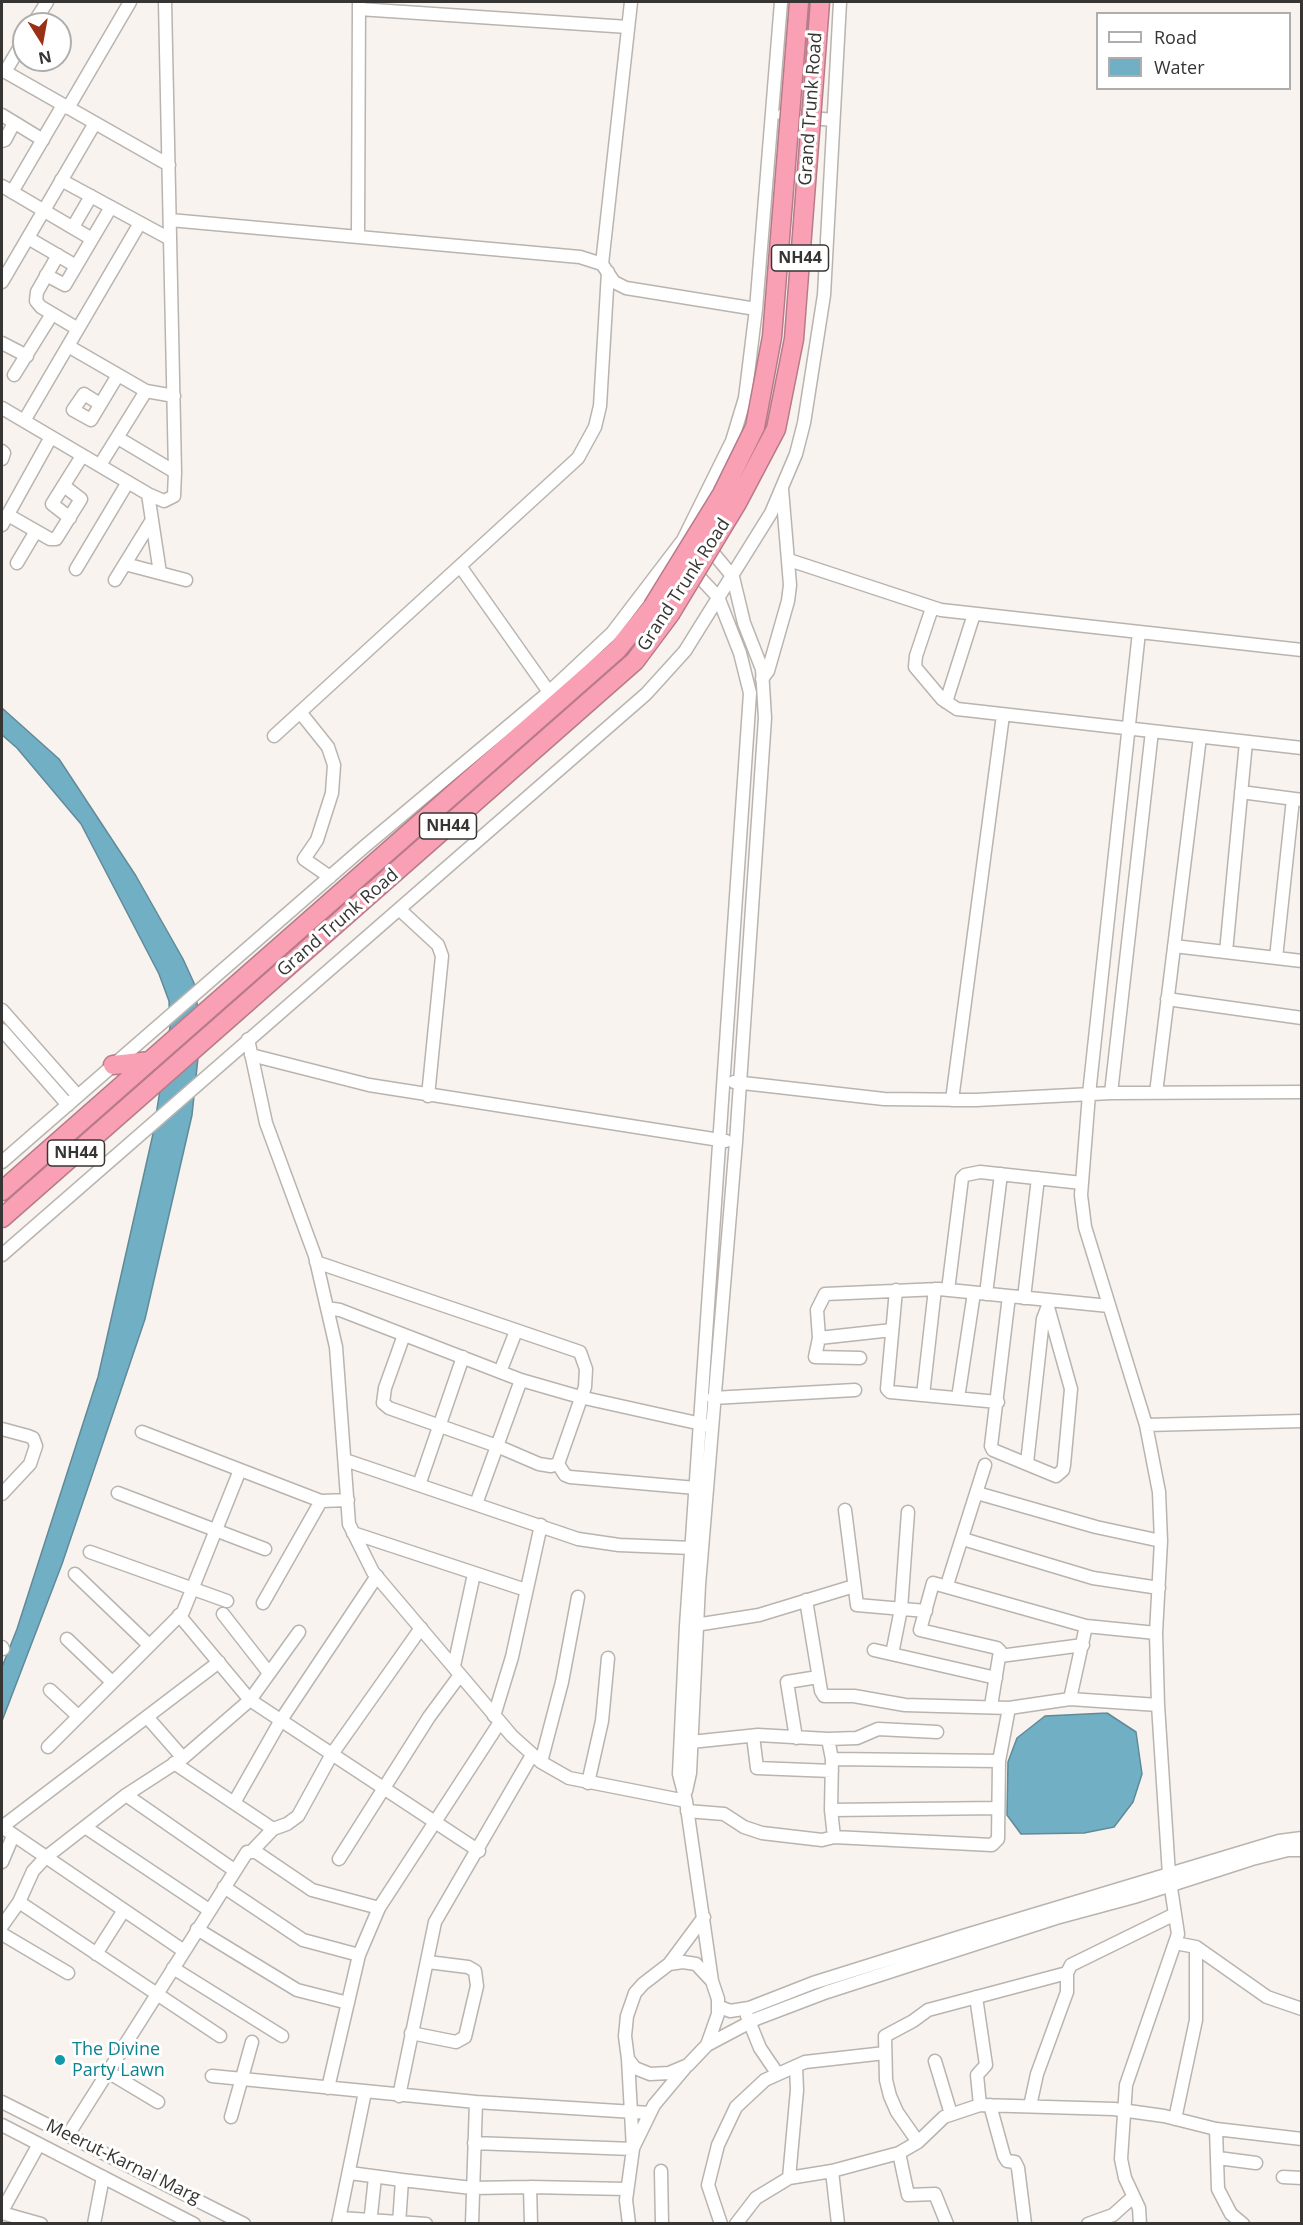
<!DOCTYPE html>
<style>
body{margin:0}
#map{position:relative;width:1303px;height:2225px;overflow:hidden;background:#f8f3ee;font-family:"Open Sans",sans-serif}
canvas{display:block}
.frame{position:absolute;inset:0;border:3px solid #373533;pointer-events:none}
.legend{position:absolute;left:1096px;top:12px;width:195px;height:78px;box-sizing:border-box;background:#fff;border:2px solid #afaead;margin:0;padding:8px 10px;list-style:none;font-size:18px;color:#373533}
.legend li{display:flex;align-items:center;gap:12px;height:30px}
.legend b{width:30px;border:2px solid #afaead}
.north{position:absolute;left:12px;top:12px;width:60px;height:60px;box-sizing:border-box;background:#fff;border:2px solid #afaead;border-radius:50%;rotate:169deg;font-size:16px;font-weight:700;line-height:24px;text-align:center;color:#373533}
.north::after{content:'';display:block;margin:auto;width:21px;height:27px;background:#993116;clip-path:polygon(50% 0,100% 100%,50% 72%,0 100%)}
</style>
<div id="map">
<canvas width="1303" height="2225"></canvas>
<div class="frame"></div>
<ul class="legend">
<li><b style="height:8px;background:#fff"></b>Road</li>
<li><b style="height:16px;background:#71afc5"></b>Water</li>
</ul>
<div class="north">N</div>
</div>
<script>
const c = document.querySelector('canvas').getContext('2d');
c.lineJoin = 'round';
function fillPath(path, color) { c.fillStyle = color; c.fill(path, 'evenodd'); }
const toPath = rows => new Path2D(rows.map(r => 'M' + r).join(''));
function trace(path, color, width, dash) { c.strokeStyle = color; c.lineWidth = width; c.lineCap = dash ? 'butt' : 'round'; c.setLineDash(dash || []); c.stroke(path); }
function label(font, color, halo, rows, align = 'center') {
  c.font = font + ' "Open Sans",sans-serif'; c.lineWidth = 6; c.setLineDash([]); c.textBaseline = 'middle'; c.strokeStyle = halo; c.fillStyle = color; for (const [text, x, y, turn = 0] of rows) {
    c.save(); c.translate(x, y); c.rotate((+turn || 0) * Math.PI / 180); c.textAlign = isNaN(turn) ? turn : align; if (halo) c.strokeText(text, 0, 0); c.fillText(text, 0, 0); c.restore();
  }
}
const water = toPath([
 [2,708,59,759,136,876,183,959,194,983,201,1029,192,1115,145,1319,62,1564,2,1721,2,1667,17,1629,98,1377,153,1134,170,1027,169,1001,159,974,81,824,17,748,2,735,2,708],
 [1107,1713,1136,1732,1142,1774,1133,1802,1114,1827,1084,1833,1021,1834,1007,1815,1008,1762,1017,1738,1045,1716,1107,1713]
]);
const minor = toPath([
 [359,9,628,27],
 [33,24,47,2],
 [2,70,169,165],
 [5,72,24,40],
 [68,108,130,2],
 [2,115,43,140],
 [783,115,833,120],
 [2,141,5,140,14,123],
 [61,180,170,239],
 [2,186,92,239],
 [12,192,63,105],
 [170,220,580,257,602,264,614,282,626,288,756,309],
 [73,227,91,196],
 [358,235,359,2],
 [28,238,76,266],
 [58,255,37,292,36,301,41,307,78,329],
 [602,264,631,2],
 [46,275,65,285,111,207],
 [2,282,95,123],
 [2,343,27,356],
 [68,346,146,391,174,396],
 [14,375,52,314],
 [100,404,84,394,73,410,91,420,118,375],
 [2,408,148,494,164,501,174,496,175,472,165,2],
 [24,421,140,223],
 [118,438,175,472],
 [2,451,4,453,2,459],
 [100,465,146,391],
 [148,494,160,573],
 [8,515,50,539,56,539,81,499,64,486],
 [70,518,52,504,82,456],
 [2,525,51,437],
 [789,560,941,610,1302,650],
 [17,563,36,531],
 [125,564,186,580],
 [460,566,549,692],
 [690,567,718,597,740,653,750,693,686,1626,679,1774,686,1801,712,1981],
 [76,569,128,482],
 [115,580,152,520],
 [932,608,916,656,915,667,942,699,957,709,1302,748],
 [1139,632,1089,1094,1081,1195,1085,1227,1146,1425,1159,1492,1161,1541,1156,1633,1158,1705,1169,1875,1178,1934,1126,2085,1121,2159,1125,2178,1139,2208,1140,2224],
 [762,679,768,671,788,601,790,585,782,489],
 [946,702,974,614],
 [300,712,328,747,334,765,332,793,317,840,304,859,330,877],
 [274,736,578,458,595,427,600,406,608,272],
 [1241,792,1302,800],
 [399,909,438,945,442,956,428,1096],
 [1174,946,1302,961],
 [1226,952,1246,742],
 [1276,958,1293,799],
 [1167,999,1302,1018],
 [2,1010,78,1096],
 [2,1030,68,1105],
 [248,1039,266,1123,315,1256,336,1347,349,1524,373,1572,512,1736,541,1762,569,1778,686,1801],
 [251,1055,369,1085,726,1141],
 [734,1082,884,1099,976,1100,1111,1093,1302,1092],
 [1111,1093,1152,731],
 [1156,1093,1200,737],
 [952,1100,1003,715],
 [2,1162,364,847,549,692,612,633,683,540,732,441,745,398,756,309,781,2],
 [2,1255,646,694,685,651,771,513,796,454,804,423,824,295,840,2],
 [316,1262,580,1352,586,1369,585,1387,558,1464,551,1466,539,1464,497,1446,389,1408,383,1403,385,1388,404,1335],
 [896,1290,887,1389,890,1392,998,1402],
 [948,1290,962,1178,965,1175,980,1172,1082,1183],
 [986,1294,1001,1174],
 [1009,1296,991,1446,993,1450,1056,1476,1063,1470,1064,1465,1071,1389,1046,1300],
 [1024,1298,1038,1178],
 [327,1308,340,1310,521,1380,580,1397,706,1425],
 [819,1338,892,1330],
 [860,1358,815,1357,819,1338,817,1310,825,1294,939,1289,1109,1306],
 [500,1372,516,1331],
 [923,1395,935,1289],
 [713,1398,855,1390],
 [958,1398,974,1293],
 [1146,1425,1302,1421],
 [2,1429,28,1436,33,1438,36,1446,30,1464,2,1494],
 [142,1432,321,1501,348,1500],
 [345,1460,578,1539,619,1545,692,1548],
 [1027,1463,1043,1319,1048,1306],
 [558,1464,565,1475,570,1477,696,1488],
 [419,1485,463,1357],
 [118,1493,265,1549],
 [977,1493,1096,1527,1161,1541],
 [476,1504,521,1380],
 [845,1510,857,1605,926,1611],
 [353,1533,526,1590],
 [963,1539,1093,1578,1159,1588],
 [90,1552,227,1601],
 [75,1574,149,1645],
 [947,1585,985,1465],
 [806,1600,821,1691,824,1696,854,1696,905,1705,1009,1708,1070,1699,1158,1705],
 [263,1603,321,1501],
 [223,1614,269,1673],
 [179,1615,250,1700,479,1851],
 [689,1626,759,1615,854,1586],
 [67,1639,112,1682],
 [2,1647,3,1649],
 [874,1650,996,1678],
 [892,1654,901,1609,908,1512],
 [1000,1656,1083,1645],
 [454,1666,474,1574],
 [50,1690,78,1716],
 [1070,1699,1086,1626],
 [991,1706,1000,1651,997,1648,920,1630,933,1583,1086,1626,1156,1633],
 [494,1716,512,1657,541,1525],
 [148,1718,183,1758],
 [753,1736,757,1768,832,1771],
 [796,1738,787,1682,818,1677],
 [828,1739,857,1738,878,1729,937,1732],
 [691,1742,758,1735,828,1739,832,1759,831,1810,834,1837,992,1845,998,1839,999,1761,1009,1708],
 [48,1747,183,1612,240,1470],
 [832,1759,999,1761],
 [541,1762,562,1682,578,1597],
 [174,1763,273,1829],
 [588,1783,602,1721,608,1658],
 [686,1791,690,1773,699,1585,736,1142,765,718,762,669,744,623,733,577,705,543],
 [126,1795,234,1870],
 [235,1801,281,1720,377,1576],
 [831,1810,998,1808],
 [687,1811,724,1814,744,1827,762,1833,822,1840,834,1837],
 [85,1827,209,1910],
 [253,1850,273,1829,287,1824,298,1816,332,1754,421,1628],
 [339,1859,429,1717,460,1675],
 [2,1862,13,1836],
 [224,1887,303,1940,359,1955],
 [19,1902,220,2036],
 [2,1926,19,1902,33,1871,45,1858,126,1795,183,1758,250,1700,299,1632],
 [197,1929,297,1990,348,2003],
 [2,1934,68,1973],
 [1175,1943,1196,1947,1267,1997,1302,2009],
 [184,1951,2,1827,219,1662],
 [96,1954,124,1910],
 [683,1962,696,1964,712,1981,718,1999,718,2014,707,2045,688,2065,669,2073,650,2074,635,2068,628,2059,625,2036,627,2016,635,1993,643,1984,669,1964,683,1962],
 [669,1964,704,1917],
 [173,1968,282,2036],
 [976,1997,986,2065,977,2075,980,2105],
 [718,2006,730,2011,749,2008,813,1983,963,1936,1279,1841,1302,1838],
 [747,2016,760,2048,777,2073],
 [411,2033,456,2042,465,2037,477,1986,475,1971,468,1967,428,1962],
 [707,2045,756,2019,827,1992,1056,1918,1134,1897,1252,1859,1288,1850,1302,1850],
 [628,2059,633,2149,626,2200,629,2224],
 [935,2061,951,2114],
 [108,2072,158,2102],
 [212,2076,476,2102,650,2113],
 [328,2088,359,1955,379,1908,500,1722],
 [399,2096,435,1922,532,1755],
 [2,2102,244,2224],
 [990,2105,1004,2156,1007,2161,1015,2162,1018,2168,1025,2224],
 [1030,2106,1037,2074,1067,1992,1067,1973,1071,1965,1175,1914],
 [231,2117,252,2042],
 [1175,2119,1196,2020,1196,1947],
 [2,2125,194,2224],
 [1216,2129,1218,2189,1231,2214,1243,2224],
 [68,2135,247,1852,256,1852,312,1890,379,1908],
 [918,2142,897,2112,890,2096,886,2080,885,2036,913,2021,928,2010,1067,1973],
 [474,2143,633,2149],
 [633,2148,654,2105,685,2068],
 [899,2153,908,2195,935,2194,947,2224],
 [1218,2158,1256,2163],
 [661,2171,662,2224],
 [832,2171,838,2224],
 [350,2173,402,2180,399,2224],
 [1283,2177,1302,2178],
 [789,2178,797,2090,796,2066],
 [402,2180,472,2188,530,2187],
 [2,2211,39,2144],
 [2,2213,41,2224],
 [341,2218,426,2224],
 [94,2224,103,2177],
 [338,2224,365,2092],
 [370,2224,375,2177],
 [472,2224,476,2102],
 [531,2224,530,2187,627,2189],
 [721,2224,708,2185,718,2145,736,2107,765,2080,805,2062,885,2053],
 [736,2224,756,2198,789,2178,832,2171,899,2153,918,2142,944,2117,980,2105,1114,2109,1164,2116,1216,2129,1302,2139],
 [1088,2224,1113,2215,1133,2197]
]);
const highway = toPath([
 [113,1065,150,1061],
 [2,1191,617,650,653,606],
 [2,1218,635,661,670,614]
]);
const highwayBridge = toPath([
 [653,606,722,494,755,427,772,337,799,2],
 [670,614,737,503,776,429,794,339,820,2]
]);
const markers = [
 [60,2060,6,"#0f9aa8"]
];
const shields = [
 [800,258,57],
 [448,826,57],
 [76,1153,57]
];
const shieldNames = [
 ["NH44",800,258],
 ["NH44",448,826],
 ["NH44",76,1153]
];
const streetNames = [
 ["Grand Trunk Road",811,109,-86],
 ["Grand Trunk Road",684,585,-57],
 ["Grand Trunk Road",338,923,-41],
 ["Meerut-Karnal Marg",123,2162,26]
];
const cultureNames = [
 ["The Divine",72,2050],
 ["Party Lawn",72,2071]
];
fillPath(water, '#71afc5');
trace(water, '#608a99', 1.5);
trace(minor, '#b9b4af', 15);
trace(highway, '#b67b88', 21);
trace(minor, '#fff', 12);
trace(highway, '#faa0b5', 18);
trace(highwayBridge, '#b67b88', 21, []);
trace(highwayBridge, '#faa0b5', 18);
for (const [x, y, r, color] of markers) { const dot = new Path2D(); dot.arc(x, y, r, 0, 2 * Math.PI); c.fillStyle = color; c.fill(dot); trace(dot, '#fff', 2); }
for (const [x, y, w] of shields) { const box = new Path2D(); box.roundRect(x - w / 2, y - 13, w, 26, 4.5); c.fillStyle = '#fff'; c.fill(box); trace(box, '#373533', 1.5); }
label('bold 16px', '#373533', null, shieldNames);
label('18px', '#373533', '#fff', streetNames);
label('18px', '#0d838f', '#fff', cultureNames, 'left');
</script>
